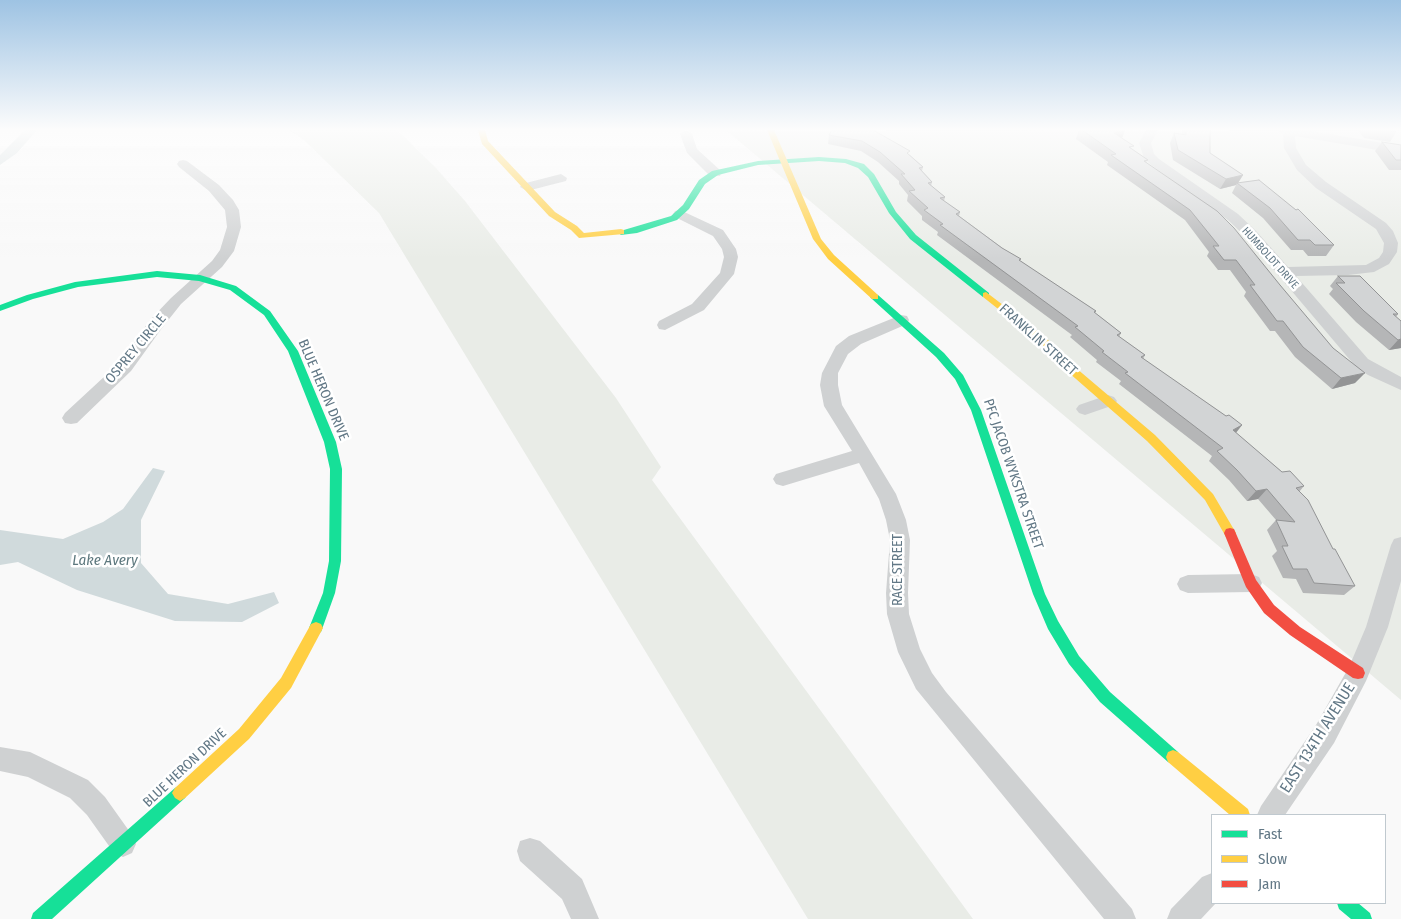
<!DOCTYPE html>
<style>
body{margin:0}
#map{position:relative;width:1401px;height:919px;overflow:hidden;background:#f9f9f9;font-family:"Fira Sans Condensed",sans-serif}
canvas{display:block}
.legend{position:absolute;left:1211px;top:814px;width:175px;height:90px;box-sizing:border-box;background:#fff;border:1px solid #c0c9cf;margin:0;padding:6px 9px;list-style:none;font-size:15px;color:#627886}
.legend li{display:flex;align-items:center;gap:10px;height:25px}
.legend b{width:25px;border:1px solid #c0c9cf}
</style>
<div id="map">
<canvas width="1401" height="919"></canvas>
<ul class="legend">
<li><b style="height:6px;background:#16e098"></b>Fast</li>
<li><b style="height:6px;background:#ffcf43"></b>Slow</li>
<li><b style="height:6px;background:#f24e42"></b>Jam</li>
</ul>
</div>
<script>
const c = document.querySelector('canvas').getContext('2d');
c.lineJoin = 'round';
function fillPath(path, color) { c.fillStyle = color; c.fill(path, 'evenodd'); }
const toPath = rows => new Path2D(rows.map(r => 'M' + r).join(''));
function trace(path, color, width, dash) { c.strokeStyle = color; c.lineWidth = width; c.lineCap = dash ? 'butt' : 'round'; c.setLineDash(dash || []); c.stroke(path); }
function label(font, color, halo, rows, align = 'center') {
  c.font = font + ' "Fira Sans Condensed",sans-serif'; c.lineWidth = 5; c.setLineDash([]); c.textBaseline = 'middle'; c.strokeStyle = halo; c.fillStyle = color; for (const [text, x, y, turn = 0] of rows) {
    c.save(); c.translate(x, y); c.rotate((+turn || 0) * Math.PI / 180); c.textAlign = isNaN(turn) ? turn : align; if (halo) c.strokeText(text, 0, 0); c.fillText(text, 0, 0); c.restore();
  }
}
const green = toPath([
 [397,130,436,168,465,201,616,398,661,467,652,480,973,919,808,919,379,213,304,140,289,130],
 [1401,130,1401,700,727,131]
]);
const water = toPath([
 [153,468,165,471,141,520,141,563,168,594,228,604,274,592,279,603,242,622,175,621,77,590,18,562,0,565,0,530,63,539,103,522,123,509]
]);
const canal = toPath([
 [25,130,37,130,17,153,0,165,0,155,25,130]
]);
const street = toPath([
 [686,130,692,134,697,149,720,170,721,173,720,176,710,176,687,153,680,134,686,130],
 [1146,130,1158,130,1151,143,1154,154,1159,159,1238,214,1256,231,1288,267,1366,265,1379,258,1383,252,1384,243,1376,229,1316,188,1297,170,1284,148,1283,134,1275,130,1306,130,1401,146,1401,154,1295,136,1296,148,1306,165,1326,182,1386,223,1393,231,1398,243,1397,252,1389,264,1374,272,1348,275,1296,276,1368,359,1401,377,1401,390,1368,375,1356,367,1246,237,1228,220,1151,165,1144,158,1139,143,1146,130],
 [183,160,187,161,219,185,233,200,239,210,241,227,234,251,222,267,181,304,162,328,131,371,77,423,71,424,65,423,62,418,65,413,119,363,150,320,171,298,212,261,220,250,227,227,225,210,209,191,179,167,177,164,179,161,183,160],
 [561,174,567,178,566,181,527,191,520,187,522,184,561,174],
 [680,210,723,230,736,249,738,257,734,274,704,310,665,330,659,329,657,325,659,321,692,304,720,273,724,257,722,249,713,236,675,217,673,214,675,211,680,210],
 [901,315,907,316,909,320,907,324,861,344,848,354,838,373,838,385,842,405,896,494,906,520,910,540,908,593,909,614,920,649,932,673,946,692,1132,909,1136,919,1104,919,916,689,898,652,887,614,886,593,890,540,886,520,879,499,859,463,783,486,776,484,773,479,776,474,852,451,824,406,820,385,822,373,836,346,849,336,901,315],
 [1108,395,1114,397,1117,401,1114,405,1085,415,1079,413,1076,409,1079,405,1108,395],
 [1401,537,1401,581,1388,627,1366,681,1334,743,1285,815,1257,815,1261,806,1316,725,1349,667,1366,627,1391,545,1394,539,1401,537],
 [1251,574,1259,577,1262,583,1259,589,1251,592,1188,593,1180,590,1177,584,1180,578,1188,575,1251,574],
 [0,747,30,752,88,780,105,797,132,835,136,844,132,853,123,857,114,853,87,815,70,798,28,777,0,771,0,747],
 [530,838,540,841,582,879,599,919,571,919,562,899,520,861,517,851,520,841,530,838],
 [1212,873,1212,903,1216,903,1201,919,1167,919,1171,909,1202,877,1212,873]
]);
const fast = toPath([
 [819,157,846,159,864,164,874,174,896,212,916,235,989,293,989,297,983,297,910,239,889,213,868,177,858,168,845,163,819,161,758,165,718,175,705,184,689,209,677,220,637,233,621,235,617,232,671,216,683,205,699,180,712,171,758,161,819,157],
 [157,271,200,275,236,286,270,311,298,351,336,442,342,469,341,561,335,593,321,632,316,634,311,632,309,628,323,593,329,561,330,469,324,442,288,351,264,315,230,290,199,281,157,277,78,287,33,299,0,311,0,305,27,295,75,282,157,271],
 [875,294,878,295,944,353,963,375,981,410,1045,594,1058,621,1079,656,1110,692,1178,752,1180,757,1178,762,1173,764,1168,762,1100,702,1069,664,1048,629,1033,594,971,410,955,379,936,357,872,299,870,297,875,294],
 [180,785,185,788,188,793,185,798,52,919,31,919,33,913,175,788,180,785],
 [1337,903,1358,903,1370,913,1372,919,1351,919,1339,909,1337,903]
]);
const slow = toPath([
 [478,130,485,130,488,141,555,212,577,226,584,233,621,229,624,230,624,234,579,238,571,230,549,216,482,144,478,130],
 [767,130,774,130,821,239,834,255,878,295,878,299,872,299,828,259,813,239,767,130],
 [986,292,1046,338,1076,368,1155,435,1213,494,1236,533,1234,537,1230,538,1226,537,1205,500,1147,441,1068,372,1040,342,983,297,983,293,986,292],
 [316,622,321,624,323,628,291,688,249,739,185,798,180,801,175,798,172,793,175,788,239,729,281,678,311,624,316,622],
 [1173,750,1178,752,1248,809,1250,815,1230,815,1168,762,1166,757,1168,752,1173,750]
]);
const jam = toPath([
 [1230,528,1234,529,1256,580,1274,605,1300,627,1363,668,1365,673,1363,678,1358,679,1353,678,1290,635,1264,613,1246,587,1224,533,1226,529,1230,528]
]);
const wall = toPath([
 [832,130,910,155,923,167,922,171,932,182,931,186,945,197,944,201,960,212,959,216,1020,261,1096,311,1095,313,1121,333,1119,337,1145,355,1143,359,1226,416,1242,425,1236,433,1282,472,1304,486,1299,492,1355,586,1344,595,1303,593,1296,579,1283,578,1272,556,1277,551,1267,530,1276,520,1258,499,1247,501,1229,480,1209,461,1212,456,1119,384,1121,381,1096,362,1097,360,1070,337,1072,335,937,235,938,232,922,220,922,216,907,201,908,195,899,184,899,181,878,162,861,151,828,144,829,135],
 [1079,130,1125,130,1122,138,1133,150,1148,160,1146,162,1355,383,1332,389,1295,357,1275,331,1270,331,1244,296,1246,292,1230,270,1218,270,1207,256,1209,252,1185,220,1107,165,1108,162,1076,139],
 [1182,130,1210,130,1210,153,1243,175,1238,183,1334,245,1326,256,1308,256,1303,250,1291,250,1263,218,1232,193,1236,185,1220,189,1173,160,1170,143,1174,133,1182,134],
 [1358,130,1395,130,1396,132,1390,142,1364,138],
 [1382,142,1401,145,1401,170,1389,170,1375,151],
 [1338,276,1398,314,1396,317,1401,321,1401,348,1389,350,1356,322,1329,294,1333,289,1330,286]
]);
const shadedWall = toPath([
 [1121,130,1125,130,1122,138,1114,133],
 [1243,175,1238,183,1237,183,1236,185,1220,189,1226,179],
 [1401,339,1401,348,1389,350,1398,340],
 [1365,373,1355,383,1332,389,1341,378],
 [1242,425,1234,435,1233,430],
 [1267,489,1258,499,1247,501,1256,491]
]);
const building = toPath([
 [832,130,873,130,910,151,907,153,923,167,919,168,932,182,928,183,945,197,940,198,960,212,956,214,1002,248,1021,259,1019,260,1096,311,1094,312,1121,333,1117,335,1145,355,1141,357,1226,416,1229,415,1242,425,1233,430,1282,472,1290,471,1304,486,1296,488,1308,500,1333,549,1335,549,1355,586,1314,583,1307,569,1293,569,1282,546,1288,546,1276,520,1295,522,1267,489,1256,491,1237,470,1217,451,1223,448,1125,373,1128,372,1102,352,1104,351,1075,327,1078,326,940,225,943,224,924,210,928,208,909,191,915,190,901,174,905,174,880,152,862,141,829,135,832,130],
 [1082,130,1121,130,1114,133,1134,146,1129,147,1148,160,1144,161,1217,211,1234,228,1280,285,1333,348,1365,373,1341,378,1303,347,1283,321,1277,321,1250,285,1255,285,1236,260,1224,260,1213,246,1219,246,1190,210,1111,155,1116,154,1082,130],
 [1186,130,1210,130,1210,153,1243,175,1226,179,1178,150,1174,133,1186,135,1186,130],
 [1384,130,1395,130,1396,132,1384,130],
 [1382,142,1401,145,1401,160,1396,160,1382,142],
 [1259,180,1296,210,1298,209,1334,245,1315,245,1310,240,1298,240,1270,208,1237,183,1259,180],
 [1338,276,1360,276,1398,314,1393,314,1401,321,1401,339,1398,340,1364,311,1336,283,1345,283,1338,276]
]);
const farStreetnames = [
 ["HUMBOLDT DRIVE",1270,258,48]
];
const streetNames = [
 ["FRANKLIN STREET",1038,340,42],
 ["OSPREY CIRCLE",136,349,-50],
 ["BLUE HERON DRIVE",323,390,67],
 ["PFC JACOB WYKSTRA STREET",1013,474,71],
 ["RACE STREET",898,570,-90],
 ["BLUE HERON DRIVE",185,768,-43]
];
const waterNames = [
 ["Lake Avery",105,561]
];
const nearStreetnames = [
 ["EAST 134TH AVENUE",1318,738,-58]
];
fillPath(green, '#e9ece7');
fillPath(water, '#d0dadc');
fillPath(canal, '#d0dadc');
fillPath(street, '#cfd1d2');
fillPath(fast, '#16e098');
fillPath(slow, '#ffcf43');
fillPath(jam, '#f24e42');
fillPath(wall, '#b5b6b7');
fillPath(shadedWall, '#939495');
fillPath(building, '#d2d4d5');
trace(building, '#939495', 1);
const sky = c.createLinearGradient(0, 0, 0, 259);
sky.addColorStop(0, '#9ec3e3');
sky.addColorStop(0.5, '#fcfcfc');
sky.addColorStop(1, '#fcfcfc00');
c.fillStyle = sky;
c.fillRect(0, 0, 1401, 259);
label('11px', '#627886', '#fff', farStreetnames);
label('14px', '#627886', '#fff', streetNames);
label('italic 15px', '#5d787e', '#fff', waterNames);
label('16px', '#627886', '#fff', nearStreetnames);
</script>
